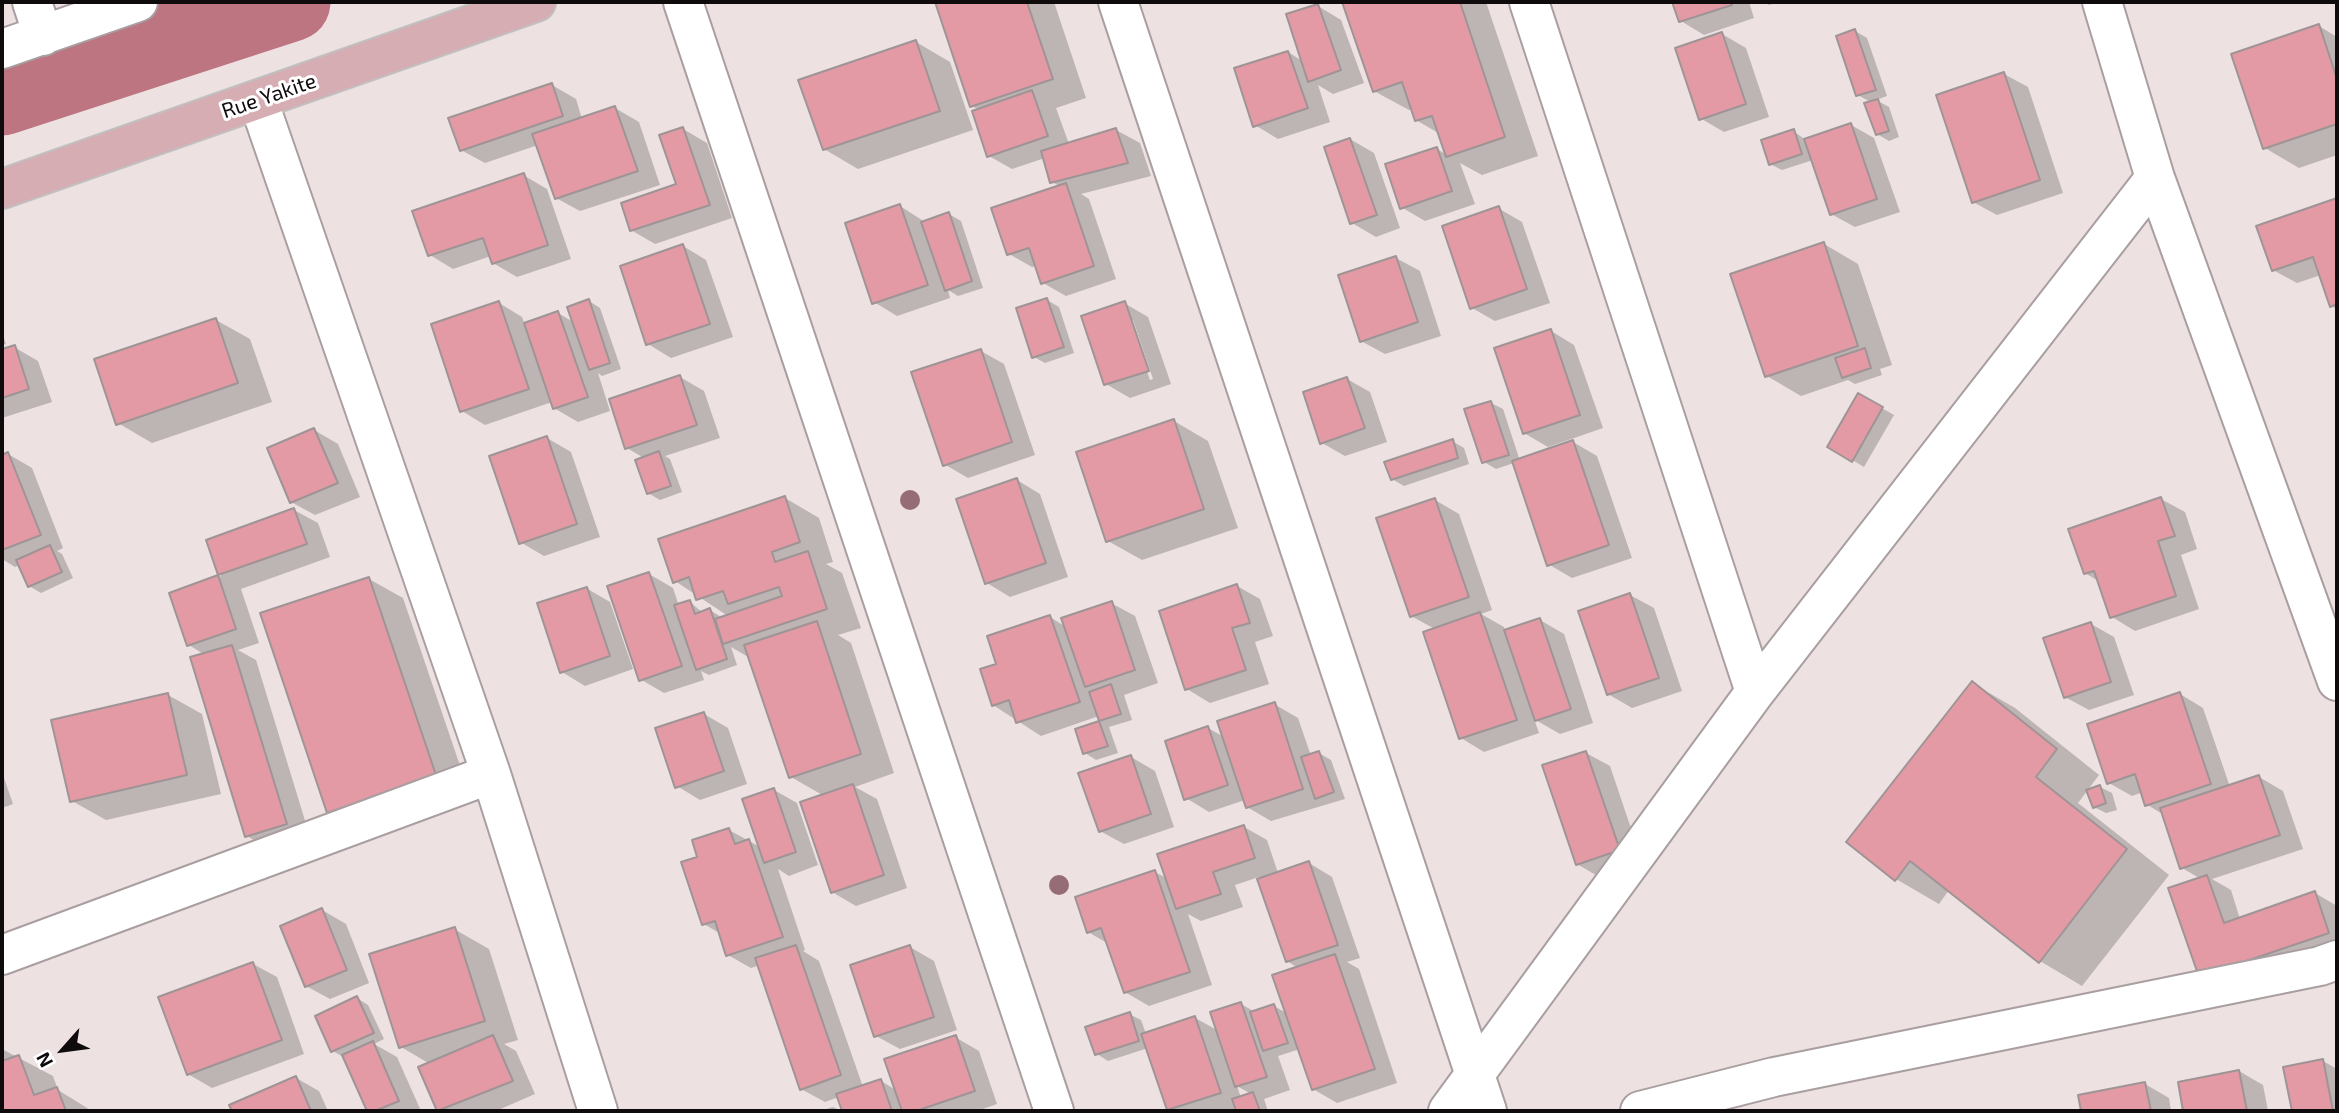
<!DOCTYPE html>
<style>
body{margin:0}
#map{position:relative;width:2339px;height:1113px;overflow:hidden;background:#ede1e2;font-family:"Exo 2",sans-serif}
canvas{display:block}
.frame{position:absolute;inset:0;border:4px solid #0f0b0c;pointer-events:none}
.north{position:absolute;left:28px;top:1015px;width:70px;height:70px;-webkit-text-stroke:5px #fff;paint-order:stroke;rotate:242deg;font-size:19px;font-weight:700;line-height:28px;text-align:center;color:#0f0b0c}
.north::after{content:'';display:block;margin:auto;width:24px;height:32px;background:#0f0b0c;clip-path:polygon(50% 0,100% 100%,50% 72%,0 100%)}
</style>
<div id="map">
<canvas width="2339" height="1113"></canvas>
<div class="frame"></div>
<div class="north">N</div>
</div>
<script>
const c = document.querySelector('canvas').getContext('2d');
c.lineJoin = 'round';
function fillPath(path, color) { c.fillStyle = color; c.fill(path, 'evenodd'); }
const toPath = rows => new Path2D(rows.map(r => 'M' + r).join(''));
function trace(path, color, width, dash) { c.strokeStyle = color; c.lineWidth = width; c.lineCap = dash ? 'butt' : 'round'; c.setLineDash(dash || []); c.stroke(path); }
function label(font, color, halo, rows, align = 'center') {
  c.font = font + ' "Exo 2",sans-serif'; c.lineWidth = 6; c.setLineDash([]); c.textBaseline = 'middle'; c.strokeStyle = halo; c.fillStyle = color; for (const [text, x, y, turn = 0] of rows) {
    c.save(); c.translate(x, y); c.rotate((+turn || 0) * Math.PI / 180); c.textAlign = isNaN(turn) ? turn : align; if (halo) c.strokeText(text, 0, 0); c.fillText(text, 0, 0); c.restore();
  }
}
const shadow = toPath([
 [937,2,1054,2,1086,98,1056,108,1069,144,1116,130,1140,143,1151,176,1081,194,1089,199,1116,279,1066,296,1043,283,1037,266,1032,267,1009,254,1061,187,1052,182,1045,158,1012,169,989,156,979,110,972,106],
 [1344,2,1486,2,1538,156,1482,175,1460,163,1475,204,1425,221,1401,207,1437,149,1447,155,1440,134,1416,120,1413,109,1409,110,1374,91],
 [1674,2,1749,2,1754,18,1704,35,1681,21],
 [1763,2,1778,2,1769,5],
 [1318,6,1341,20,1364,83,1333,94,1318,85,1330,122,1278,139,1255,125,1288,52,1304,62],
 [2319,26,2337,37,2337,155,2299,168,2265,148],
 [1855,31,1867,38,1887,96,1876,100,1889,107,1899,137,1889,141,1877,134,1872,103,1858,95],
 [1722,34,1746,48,1769,117,1724,132,1700,118],
 [916,42,950,62,973,130,858,169,824,149],
 [2004,74,2028,87,2063,193,1997,215,1973,202],
 [552,85,576,99,582,119,615,108,639,122,660,185,580,211,556,198,538,145,485,163,461,150],
 [1851,125,1874,138,1900,212,1855,227,1831,214,1813,160,1782,170,1770,164,1793,131,1806,140],
 [683,129,707,143,732,218,655,244,631,230,678,185],
 [1350,139,1374,153,1400,228,1376,237,1352,223],
 [523,175,547,189,571,259,517,277,493,263,491,256,453,269,430,255],
 [2337,200,2337,309,2331,306,2321,275,2297,283,2273,270,2258,227],
 [900,206,925,222,949,214,961,221,983,288,958,296,948,290,950,298,897,316,874,302],
 [1498,208,1522,222,1550,303,1495,321,1472,308],
 [1824,244,1858,264,1892,365,1880,369,1882,375,1855,384,1848,380,1801,396,1767,376],
 [683,246,706,260,733,337,671,358,648,344],
 [1396,258,1420,271,1441,336,1385,354,1361,341],
 [1047,300,1059,307,1074,353,1045,363,1034,357],
 [589,301,600,308,621,369,602,376,598,373,610,411,578,422,554,408,552,402,485,425,462,411,499,303,522,317,525,325,558,313,575,323],
 [1124,303,1148,317,1171,384,1130,398,1106,384],
 [1129,320,1133,320,1153,379,1150,380],
 [216,320,250,339,272,402,152,443,118,423],
 [1551,331,1574,345,1603,428,1548,447,1524,433],
 [2,332,6,344,2,345],
 [14,347,38,361,52,402,2,418,2,351],
 [981,351,1004,364,1035,455,968,478,944,464],
 [680,377,704,391,720,438,665,456,670,459,682,492,660,500,648,493,644,458,627,448],
 [1347,379,1370,392,1387,442,1345,456,1322,443],
 [1859,395,1894,415,1864,467,1829,446],
 [1491,403,1503,409,1520,461,1573,442,1597,456,1632,558,1572,578,1548,564,1514,463,1496,469,1484,462],
 [1174,421,1208,441,1238,528,1142,560,1108,541],
 [314,430,338,444,360,497,315,515,291,502],
 [547,438,571,452,600,537,544,556,520,542],
 [1452,441,1464,448,1469,464,1404,486,1392,479],
 [8,454,32,468,63,548,57,551,62,554,73,578,41,593,29,586,20,565,15,567,2,559,2,457],
 [1017,480,1040,494,1068,577,1010,597,987,583],
 [785,498,819,518,833,562,826,564,842,573,861,628,838,635,851,643,894,773,855,787,877,799,907,888,856,906,832,892,824,796,791,777,750,658,731,647,737,665,709,675,701,671,704,680,664,693,640,679,649,574,673,588,679,606,690,602,703,613,710,610,721,617,728,616,675,581],
 [2161,499,2185,512,2197,549,2181,555,2199,609,2135,631,2112,617,2100,582,2085,573],
 [1435,500,1459,514,1492,610,1481,614,1504,627,1505,632,1540,620,1564,634,1593,723,1560,734,1534,719,1539,733,1484,752,1461,738,1435,629,1411,616],
 [294,510,318,523,330,557,241,589,259,643,238,650,256,660,310,837,270,850,247,836,205,655,189,645,171,594,221,576,208,541],
 [369,579,403,598,470,795,363,831,329,811],
 [1237,586,1260,599,1273,636,1255,642,1269,684,1210,703,1187,689],
 [586,588,610,602,633,669,585,686,562,672],
 [1630,595,1654,608,1682,691,1632,708,1608,694],
 [1111,603,1135,616,1158,683,1124,695,1132,720,1109,727,1118,753,1096,760,1085,753,1077,730,1101,722,1099,716,1041,736,993,705,998,665,1050,617,1066,627],
 [2091,624,2114,637,2134,695,2089,710,2065,697],
 [1972,683,2015,708,2099,775,2078,803,2169,875,2082,986,2040,961,1949,890,1939,904,1896,879],
 [2180,694,2203,708,2230,787,2259,777,2283,791,2303,849,2212,879,2231,890,2240,919,2315,893,2337,906,2337,951,2224,990,2201,879,2182,868,2164,815,2146,804,2143,792,2132,796,2109,783],
 [168,695,202,714,221,794,106,820,72,801],
 [1274,704,1298,718,1311,756,1319,753,1331,760,1345,799,1271,821,1247,807,1245,800,1209,812,1186,798,1208,728,1224,737],
 [704,714,728,728,747,784,700,800,677,786],
 [1586,753,1610,766,1643,864,1601,878,1577,864],
 [1131,757,1155,771,1174,827,1124,844,1100,831],
 [2,772,13,804,2,808],
 [2100,787,2112,793,2117,810,2106,813,2094,807],
 [774,790,797,803,818,865,789,876,778,869,805,950,803,951,819,961,863,1087,881,1081,896,1090,955,1037,979,1051,997,1104,977,1111,844,1111,839,1097,825,1102,801,1089,760,965,751,968,728,955,721,934,704,924,699,858,729,830,760,847],
 [1244,827,1267,840,1278,873,1309,863,1332,877,1360,958,1347,962,1359,969,1397,1083,1337,1103,1313,1089,1300,1049,1278,1056,1290,1090,1264,1099,1268,1111,1238,1111,1237,1108,1227,1111,1172,1111,1169,1109,1148,1048,1108,1061,1097,1054,1129,1014,1141,1020,1146,1034,1195,1018,1219,1031,1241,1004,1255,1012,1274,1006,1288,1014,1298,968,1287,961,1259,877,1235,885,1243,907,1201,921,1188,914,1212,985,1149,1006,1125,992,1109,944,1088,932,1155,872,1168,879],
 [1237,1086,1251,1094,1241,1098],
 [322,910,346,924,369,983,330,999,306,986],
 [454,929,489,949,518,1040,504,1044,516,1051,535,1094,496,1111,439,1111,420,1068,430,1064,401,1047],
 [910,947,934,961,957,1030,900,1049,876,1036],
 [253,964,277,977,304,1054,212,1088,188,1074],
 [357,998,368,1005,384,1039,374,1044,397,1057,421,1111,368,1111,345,1058,333,1051],
 [2,1049,53,1076,58,1090,92,1111,2,1111],
 [2323,1061,2337,1069,2337,1111,2293,1111,2285,1068],
 [2239,1071,2263,1085,2268,1111,2185,1111,2180,1083],
 [296,1078,319,1091,328,1111,234,1111,231,1106],
 [2145,1084,2169,1098,2171,1111,2083,1111,2080,1096],
 [833,1107,841,1111,819,1111]
]);
const river = toPath([
 [2,96,291,2]
]);
const building = toPath([
 [935,2,1027,2,1053,79,970,107,935,2],
 [1342,2,1460,2,1505,137,1446,157,1432,116,1415,121,1402,82,1373,92,1342,2],
 [1672,2,1731,2,1732,5,1679,22,1672,2],
 [1318,4,1341,70,1308,82,1286,14,1318,4],
 [2319,24,2337,79,2337,124,2263,149,2231,54,2319,24],
 [1855,29,1876,90,1856,96,1836,36,1855,29],
 [1722,32,1746,104,1699,120,1675,48,1722,32],
 [916,40,940,111,823,150,798,80,916,40],
 [1288,51,1308,108,1253,127,1234,68,1288,51],
 [2004,72,2040,180,1972,203,1936,95,2004,72],
 [552,83,563,116,460,151,448,118,552,83],
 [1032,90,1048,136,987,157,972,111,1032,90],
 [1878,99,1889,131,1876,135,1864,103,1878,99],
 [615,106,638,171,555,199,532,134,615,106],
 [1851,123,1877,199,1830,215,1804,139,1851,123],
 [683,127,710,205,630,231,621,203,676,184,659,135,683,127],
 [1116,128,1128,163,1050,183,1041,151,1116,128],
 [1794,129,1802,154,1769,165,1761,140,1794,129],
 [1350,138,1377,215,1350,224,1324,147,1350,138],
 [1437,147,1452,191,1400,209,1385,164,1437,147],
 [524,173,548,245,492,264,483,238,428,256,412,211,524,173],
 [1066,183,1094,266,1041,284,1029,248,1007,255,991,208,1066,183],
 [2337,198,2337,304,2330,307,2313,257,2272,271,2256,226,2337,198],
 [900,204,928,285,872,304,845,223,900,204],
 [1499,206,1527,289,1470,309,1442,226,1499,206],
 [949,212,972,281,945,291,921,222,949,212],
 [1824,242,1858,346,1765,377,1730,274,1824,242],
 [683,244,710,324,646,345,620,266,683,244],
 [1396,256,1418,322,1360,342,1338,275,1396,256],
 [1047,298,1064,347,1032,358,1016,308,1047,298],
 [589,299,610,363,589,370,567,307,589,299],
 [499,301,529,389,460,412,431,324,499,301],
 [1125,301,1149,371,1104,385,1081,316,1125,301],
 [558,311,588,397,553,409,524,323,558,311],
 [216,318,238,383,116,425,94,359,216,318],
 [1551,329,1580,415,1523,434,1494,348,1551,329],
 [15,345,29,389,2,398,2,349,15,345],
 [1865,348,1871,368,1842,378,1835,358,1865,348],
 [981,349,1012,442,943,466,911,372,981,349],
 [680,375,697,425,625,449,609,399,680,375],
 [1347,377,1365,428,1320,444,1303,392,1347,377],
 [1858,393,1883,407,1852,462,1827,447,1858,393],
 [1491,401,1509,455,1482,463,1464,409,1491,401],
 [1174,419,1204,509,1106,542,1076,452,1174,419],
 [314,428,338,483,290,503,267,448,314,428],
 [547,436,577,524,519,544,489,456,547,436],
 [1453,439,1458,458,1391,480,1384,462,1453,439],
 [1573,440,1609,545,1547,566,1512,461,1573,440],
 [659,451,671,486,647,494,635,460,659,451],
 [8,452,41,535,2,550,2,455,8,452],
 [1017,478,1046,563,985,584,956,499,1017,478],
 [785,496,800,542,772,552,775,562,808,551,827,609,723,644,715,619,782,596,779,587,728,604,723,591,696,600,689,577,673,583,658,539,785,496],
 [2161,497,2175,536,2158,541,2176,596,2110,618,2094,571,2084,574,2068,529,2161,497],
 [1435,498,1469,597,1410,617,1376,518,1435,498],
 [294,508,307,544,218,575,206,540,294,508],
 [50,545,62,572,28,587,16,560,50,545],
 [649,572,682,666,639,681,607,586,649,572],
 [218,575,236,629,187,646,169,593,218,575],
 [369,577,436,775,327,813,260,613,369,577],
 [1237,584,1250,623,1232,628,1246,670,1185,690,1159,611,1237,584],
 [587,587,610,656,560,673,537,603,587,587],
 [1630,593,1659,678,1607,695,1578,611,1630,593],
 [690,600,695,614,710,608,727,659,696,670,674,605,690,600],
 [1112,601,1135,670,1085,687,1061,618,1112,601],
 [1480,612,1517,720,1459,739,1423,632,1480,612],
 [1050,615,1080,702,1016,723,1009,700,992,706,980,669,996,664,987,636,1050,615],
 [1540,618,1571,709,1535,721,1504,630,1540,618],
 [817,621,861,754,789,778,744,645,817,621],
 [2091,622,2111,682,2064,698,2043,638,2091,622],
 [232,645,287,824,245,837,190,657,232,645],
 [1972,681,2057,749,2036,777,2127,849,2039,963,1910,861,1895,881,1846,842,1972,681],
 [1111,684,1121,714,1099,721,1089,692,1111,684],
 [2180,692,2211,784,2145,806,2135,774,2107,784,2087,724,2180,692],
 [168,693,187,775,70,802,51,720,168,693],
 [1275,702,1303,789,1246,808,1217,721,1275,702],
 [704,712,724,771,675,788,655,728,704,712],
 [1099,721,1108,746,1083,754,1075,729,1099,721],
 [1208,726,1228,785,1184,800,1165,741,1208,726],
 [1319,751,1334,792,1315,799,1301,757,1319,751],
 [1586,751,1620,850,1576,865,1542,765,1586,751],
 [1131,755,1151,814,1099,832,1078,773,1131,755],
 [2259,775,2280,835,2180,869,2160,808,2259,775],
 [853,784,884,875,831,893,800,802,853,784],
 [2100,785,2106,803,2093,808,2086,790,2100,785],
 [774,788,796,852,764,863,742,799,774,788],
 [1244,825,1255,858,1213,872,1221,894,1176,909,1157,854,1244,825],
 [729,828,735,844,749,839,783,937,726,956,715,921,702,925,681,862,697,857,692,840,729,828],
 [1309,861,1338,945,1286,962,1257,879,1309,861],
 [1155,870,1190,972,1124,993,1101,928,1087,933,1075,897,1155,870],
 [2207,875,2224,923,2315,891,2329,933,2199,977,2168,888,2207,875],
 [322,908,347,970,305,987,280,926,322,908],
 [455,927,485,1021,399,1048,369,954,455,927],
 [796,945,841,1075,800,1090,755,958,796,945],
 [910,945,934,1017,874,1037,850,965,910,945],
 [1335,954,1375,1069,1312,1090,1272,975,1335,954],
 [253,962,282,1040,187,1075,158,997,253,962],
 [357,996,374,1033,331,1052,315,1016,357,996],
 [1241,1002,1267,1077,1235,1087,1210,1012,1241,1002],
 [1274,1004,1288,1043,1263,1051,1250,1012,1274,1004],
 [1130,1012,1139,1041,1095,1055,1085,1027,1130,1012],
 [1195,1016,1221,1093,1167,1110,1141,1034,1195,1016],
 [493,1035,513,1081,437,1111,418,1067,493,1035],
 [956,1035,975,1091,916,1111,902,1111,884,1059,956,1035],
 [373,1041,399,1101,375,1111,367,1111,342,1055,373,1041],
 [19,1055,34,1095,57,1087,66,1111,2,1111,2,1061,19,1055],
 [2323,1059,2333,1111,2292,1111,2283,1067,2323,1059],
 [2239,1070,2247,1111,2183,1111,2178,1082,2239,1070],
 [296,1076,311,1111,232,1111,229,1105,296,1076],
 [881,1079,892,1111,842,1111,836,1094,881,1079],
 [2145,1082,2151,1111,2081,1111,2078,1095,2145,1082],
 [1253,1092,1260,1111,1236,1111,1232,1099,1253,1092]
]);
const minor = toPath([
 [32,2,43,36],
 [683,2,1054,1111],
 [1118,2,1487,1111],
 [1529,2,1755,692],
 [2102,2,2155,178,2337,681],
 [2,49,138,2],
 [258,100,491,774,598,1111],
 [2,955,491,774],
 [1448,1111,1755,692,2155,178],
 [1640,1111,1774,1077,2320,966,2337,960]
]);
const major = toPath([
 [2,189,536,2]
]);
const trees = [
 [910,500],
 [1059,885]
];
const streetNames = [
 ["Rue Yakite",269,96,-19]
];
fillPath(shadow, '#0003');
trace(river, '#bc7581', 79);
fillPath(building, '#e39aa5');
trace(building, '#9f9495', 2);
trace(minor, '#a99ea0', 42);
trace(major, '#c1c0c0', 42);
trace(minor, '#fff', 38);
trace(major, '#d7adb4', 38);
c.fillStyle = '#966c77';
for (const [x, y] of trees) { c.beginPath(); c.arc(x, y, 10, 0, 2 * Math.PI); c.fill(); }
label('21px', '#0f0b0c', '#fff', streetNames);
</script>
